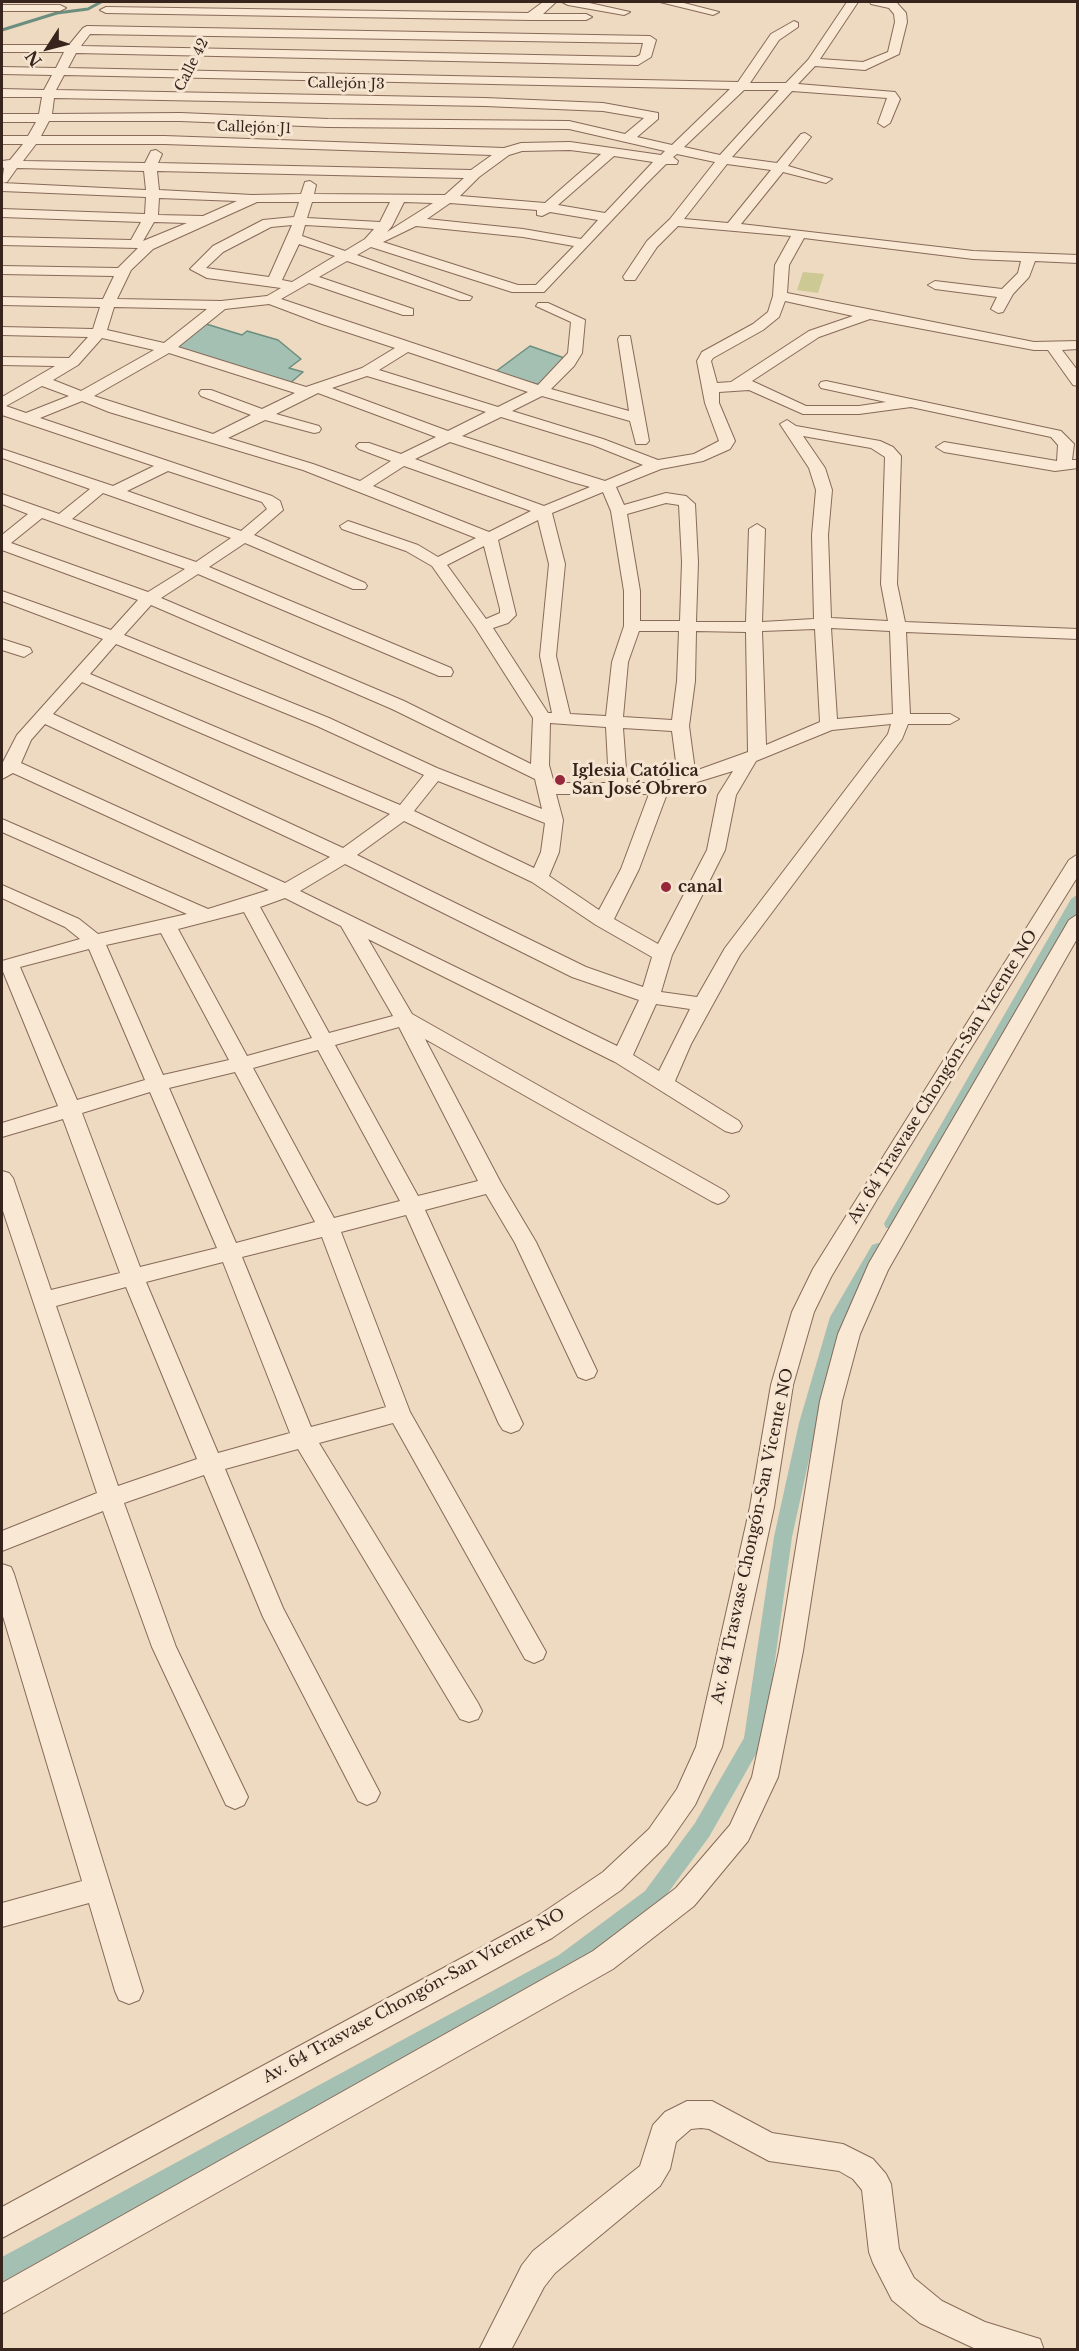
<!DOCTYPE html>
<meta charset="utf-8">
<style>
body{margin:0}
#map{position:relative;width:1079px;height:2351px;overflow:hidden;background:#eed9c1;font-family:"Libre Baskerville",serif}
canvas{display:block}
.frame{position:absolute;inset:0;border:3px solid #37251d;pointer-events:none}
.north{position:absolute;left:18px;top:18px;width:60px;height:60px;-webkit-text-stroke:4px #f5e5d1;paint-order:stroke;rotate:234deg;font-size:16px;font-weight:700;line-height:24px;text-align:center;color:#37251d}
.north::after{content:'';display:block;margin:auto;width:21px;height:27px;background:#37251d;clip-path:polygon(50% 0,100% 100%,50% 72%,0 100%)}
</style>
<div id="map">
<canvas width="1079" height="2351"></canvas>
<div class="frame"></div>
<div class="north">N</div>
</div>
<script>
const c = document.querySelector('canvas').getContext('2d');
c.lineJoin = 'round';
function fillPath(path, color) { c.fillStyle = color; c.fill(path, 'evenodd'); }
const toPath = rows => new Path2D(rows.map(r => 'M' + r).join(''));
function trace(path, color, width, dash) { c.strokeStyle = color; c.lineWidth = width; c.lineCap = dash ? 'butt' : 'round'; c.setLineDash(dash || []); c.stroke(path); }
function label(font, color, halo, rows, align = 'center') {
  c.font = font + ' "Libre Baskerville",serif'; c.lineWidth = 6; c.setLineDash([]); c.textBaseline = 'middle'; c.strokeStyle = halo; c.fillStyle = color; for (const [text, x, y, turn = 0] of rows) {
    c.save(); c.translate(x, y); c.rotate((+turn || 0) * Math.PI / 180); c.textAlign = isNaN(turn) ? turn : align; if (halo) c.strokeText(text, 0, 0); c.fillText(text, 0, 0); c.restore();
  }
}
const green = toPath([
 [803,272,824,274,818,293,797,290]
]);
const water = toPath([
 [203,323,242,335,247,331,278,340,301,359,289,368,303,372,288,385,171,347,203,323],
 [530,346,573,361,543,386,495,372,530,346]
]);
const stream = toPath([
 [2,30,57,13,88,9,101,2]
]);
const canal = toPath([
 [1078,894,1078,913,898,1228,886,1228,884,1224,886,1220,1071,899,1078,894],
 [878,1243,884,1245,886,1249,848,1317,817,1423,792,1537,764,1740,709,1837,659,1905,575,1969,2,2282,2,2257,559,1955,645,1891,695,1823,744,1738,774,1537,799,1423,830,1317,872,1245,878,1243]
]);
const minor = toPath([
 [543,2,556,2,543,14,586,14,592,17,586,20,531,20,106,13,100,10,106,7,528,13,543,2],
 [562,2,585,2,630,12,624,15,568,5,562,2],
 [660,2,680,2,719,12,713,15,660,2],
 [847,2,858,2,820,59,863,62,888,52,895,22,894,14,889,8,871,4,870,2,897,3,906,13,907,22,899,54,865,70,815,66,798,84,895,92,900,99,890,123,884,127,878,123,887,98,792,91,732,157,777,163,801,134,805,133,811,137,788,166,832,179,826,183,783,172,741,224,973,251,1078,255,1078,263,1035,261,1029,277,1013,294,1003,312,998,313,991,309,997,297,935,289,928,285,935,281,1002,289,1018,273,1021,261,973,259,804,238,789,265,787,293,1034,342,1078,341,1078,349,1062,350,1078,371,1078,386,1073,385,1048,350,1034,350,870,319,819,337,752,381,806,406,859,406,886,402,821,388,819,385,821,382,826,381,1061,431,1074,444,1072,460,1078,460,1078,468,1055,471,944,452,936,447,944,442,1057,461,1058,445,1051,437,911,407,859,414,803,414,749,390,719,392,719,403,735,441,730,449,703,461,661,469,616,487,624,505,666,493,686,496,695,504,698,562,696,622,746,622,749,529,757,524,765,529,762,622,814,619,812,535,816,490,809,468,780,424,787,420,796,426,880,441,893,447,901,456,897,584,905,622,1078,629,1078,639,906,632,910,714,950,714,959,719,950,724,908,724,902,739,740,955,691,1044,675,1081,739,1121,742,1126,739,1131,732,1133,725,1131,615,1062,368,939,412,1014,725,1191,729,1196,725,1201,718,1204,711,1201,425,1039,501,1183,536,1242,597,1371,594,1377,586,1380,578,1377,515,1243,486,1194,425,1210,523,1424,519,1430,511,1433,503,1430,499,1424,406,1215,341,1232,410,1412,546,1652,543,1659,534,1663,525,1659,393,1423,319,1443,478,1703,482,1711,478,1719,469,1722,460,1719,298,1449,225,1469,283,1608,380,1793,376,1801,367,1805,358,1801,263,1617,204,1475,124,1503,176,1647,248,1797,244,1805,235,1809,226,1805,152,1647,103,1511,2,1551,2,1531,97,1493,2,1208,2,1171,9,1173,13,1178,51,1290,120,1273,63,1119,2,1137,2,1123,58,1106,2,969,2,961,80,939,65,927,2,898,2,885,79,919,98,934,187,914,2,832,2,819,208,909,269,890,13,773,2,779,2,764,17,735,103,639,2,601,2,591,111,630,138,600,2,550,2,535,28,514,2,504,2,494,59,514,90,489,2,458,2,449,113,486,154,466,2,415,2,397,55,366,2,365,2,357,69,358,88,337,2,335,2,327,93,329,100,307,2,305,2,297,103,299,114,276,2,274,2,266,118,268,138,248,2,245,2,237,131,240,141,222,2,217,2,209,145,214,146,197,2,191,2,183,146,190,144,171,17,168,7,182,2,183,4,168,2,167,2,161,10,160,23,144,2,144,2,136,28,136,36,122,2,122,2,114,39,114,42,97,2,97,2,89,44,90,52,75,2,74,2,67,56,68,64,52,2,52,2,45,69,45,83,28,87,26,650,36,656,40,651,57,638,65,76,53,68,68,738,82,771,34,794,21,798,23,798,27,779,40,750,83,786,83,808,60,847,2],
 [90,34,643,43,640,55,636,57,81,46,90,34],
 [64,75,730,89,672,145,637,137,658,119,658,113,603,103,485,98,56,90,64,75],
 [744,90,779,90,720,155,684,147,744,90],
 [54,98,485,106,603,111,644,118,625,134,569,121,328,119,180,113,52,114,54,98],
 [49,121,180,121,328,127,569,129,665,151,661,155,570,142,521,143,504,148,164,136,41,136,49,121],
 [36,144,164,144,492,155,471,170,158,163,162,154,156,150,151,151,145,163,23,161,36,144],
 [570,150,601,154,545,203,460,196,479,177,509,155,522,151,570,150],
 [677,154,715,162,670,219,647,241,623,277,625,280,635,280,657,247,678,226,791,236,775,265,773,296,768,312,753,324,702,352,697,361,705,403,719,441,694,454,658,460,603,439,512,411,542,396,630,421,636,444,646,444,649,441,630,336,620,336,618,339,629,411,551,389,574,366,582,353,585,320,548,303,538,303,536,306,571,322,568,353,538,385,281,299,309,283,403,315,413,315,413,309,319,277,347,261,460,300,470,300,472,297,357,255,371,247,512,292,544,292,646,184,666,164,677,164,678,161,673,157,677,154],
 [614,156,653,162,605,213,558,205,614,156],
 [727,164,771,170,728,223,684,219,727,164],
 [157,171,464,178,445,195,314,194,316,185,310,181,305,182,301,194,252,195,159,190,157,171],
 [159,198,237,201,203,216,158,215,159,198],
 [257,202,299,202,294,217,263,220,213,246,190,269,207,278,281,288,267,296,221,301,117,299,131,270,153,249,257,202],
 [312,202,390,202,380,222,307,218,312,202],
 [404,202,433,203,387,232,392,226,404,202],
 [450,203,537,210,537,215,542,216,550,212,598,220,581,239,523,229,427,219,450,203],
 [154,222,187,223,143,241,154,222],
 [292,225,269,277,206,268,223,252,271,227,292,225],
 [305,225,374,229,365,239,345,251,302,236,305,225],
 [416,226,523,237,574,246,536,285,518,285,383,242,416,226],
 [299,244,335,256,292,282,282,280,299,244],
 [785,301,853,316,809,331,731,382,717,383,711,361,713,358,763,330,779,317,785,301],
 [269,304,322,324,395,348,362,368,306,387,178,347,225,309,269,304],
 [114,307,207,309,164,343,107,330,114,307],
 [102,338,154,350,81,391,53,380,78,365,102,338],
 [408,352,528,392,498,407,379,370,408,352],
 [169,353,295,393,262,409,211,390,201,390,199,393,201,396,251,415,213,434,94,396,169,353],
 [367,376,486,412,448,431,332,388,367,376],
 [42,386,69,396,26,413,6,406,42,386],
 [318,393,436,437,401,454,369,443,359,443,356,446,359,449,391,461,360,481,313,464,228,438,265,420,314,433,319,432,321,429,319,426,276,414,318,393],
 [82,401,109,412,303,470,476,538,438,557,418,545,354,523,348,521,340,526,342,529,406,551,432,566,475,627,533,718,531,764,404,701,161,598,198,574,439,676,451,676,453,672,451,668,209,567,245,543,353,589,365,589,367,586,365,583,254,535,283,510,280,501,272,496,40,418,82,401],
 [501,417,593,445,643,465,605,481,462,436,501,417],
 [803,436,871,448,885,457,881,584,888,621,831,618,828,535,832,490,825,468,803,436],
 [450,442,572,482,590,487,544,506,415,459,450,442],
 [404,466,531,511,489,532,373,486,404,466],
 [168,471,262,502,267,509,241,531,127,491,168,471],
 [603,492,611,511,624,591,624,626,612,662,606,716,570,714,556,656,565,564,552,513,603,492],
 [103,493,231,538,196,562,72,519,103,493],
 [666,503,679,505,682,562,680,621,640,621,640,591,627,514,666,503],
 [42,518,185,569,148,592,11,543,42,518],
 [538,520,549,564,540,656,552,713,548,713,493,628,508,623,516,615,498,540,538,520],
 [484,546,500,609,500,613,486,619,447,565,484,546],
 [151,605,392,709,535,779,542,809,437,768,329,718,124,635,151,605],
 [831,628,890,631,893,714,837,719,831,628],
 [815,629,820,722,766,745,762,631,815,629],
 [639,631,679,631,677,681,672,720,623,717,628,662,639,631],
 [696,631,746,632,748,752,695,771,689,726,695,681,696,631],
 [116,644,317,726,424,775,400,805,90,674,116,644],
 [82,682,390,814,343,848,53,714,82,682],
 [550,723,606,727,609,783,554,783,549,765,550,723],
 [45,724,330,857,285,883,21,763,31,740,45,724],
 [891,724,888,734,725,948,697,997,661,992,672,955,725,850,736,795,756,761,832,730,891,724],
 [623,728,672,731,678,777,659,783,627,783,623,728],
 [733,771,718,795,707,850,658,944,614,919,639,869,668,791,733,771],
 [438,781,545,823,541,852,534,868,414,811,438,781],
 [556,794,649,794,621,869,599,910,549,876,559,852,563,820,556,794],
 [404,821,532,882,596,925,652,957,643,987,586,967,357,855,404,821],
 [345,864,572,977,639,1000,617,1046,300,891,345,864],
 [285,898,341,926,393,1016,329,1033,260,907,285,898],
 [244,912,312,1038,247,1056,178,929,244,912],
 [161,933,229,1060,163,1075,106,945,161,933],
 [89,949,145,1080,77,1100,20,967,89,949],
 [656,1004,690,1009,659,1071,633,1055,656,1004],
 [399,1027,478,1181,418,1196,335,1045,399,1027],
 [318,1050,400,1201,334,1218,253,1068,318,1050],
 [235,1072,315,1222,236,1243,169,1088,235,1072],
 [150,1092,217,1248,140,1267,82,1113,150,1092],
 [322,1237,386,1407,311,1427,242,1257,322,1237],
 [223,1262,290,1433,218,1453,146,1282,223,1262],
 [126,1287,197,1459,118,1486,56,1306,126,1287],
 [2,5,60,5,66,8,60,11,2,11,2,5],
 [2,639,30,648,32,652,24,657,2,650,2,639],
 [1078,854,1078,876,877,1199,831,1277,814,1312,793,1385,774,1507,722,1747,695,1805,667,1845,621,1890,552,1938,2,2238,2,2207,532,1920,603,1872,649,1829,677,1789,696,1747,750,1507,771,1385,792,1312,813,1269,863,1189,1069,860,1078,854],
 [1078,914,1078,937,888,1270,860,1334,842,1401,803,1651,778,1777,748,1841,694,1906,613,1969,2,2314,2,2283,593,1951,676,1888,730,1825,752,1777,779,1651,820,1401,838,1334,869,1263,1069,920,1078,914],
 [2,1564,11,1567,14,1574,143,1991,139,2000,129,2004,119,2000,115,1991,89,1903,2,1927,2,1903,82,1881,2,1613,2,1564],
 [687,2101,712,2101,772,2133,843,2144,873,2159,886,2174,891,2184,899,2249,914,2278,942,2301,985,2322,1040,2339,1044,2350,978,2350,920,2323,892,2300,873,2263,869,2252,862,2190,853,2179,839,2171,769,2161,709,2129,701,2128,691,2129,676,2142,670,2169,660,2186,555,2273,544,2287,511,2350,479,2350,522,2265,533,2251,640,2166,653,2125,665,2112,687,2101]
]);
const markers = [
 [560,780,6,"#97283c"],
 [666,887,6,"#97283c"]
];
const farStreetnames = [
 ["Calle 42",192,65,-63],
 ["Callejón J3",346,84,1],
 ["Callejón J1",254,128,2]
];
const poiNames = [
 ["Iglesia Católica",572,771],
 ["San José Obrero",572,789],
 ["canal",678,887]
];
const streetNames = [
 ["Av. 64 Trasvase Chongón-San Vicente NO",943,1077,-58],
 ["Av. 64 Trasvase Chongón-San Vicente NO",753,1536,-78],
 ["Av. 64 Trasvase Chongón-San Vicente NO",414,1996,-29]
];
fillPath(green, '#ccc995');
fillPath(water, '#a4c0b3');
trace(water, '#6b8e7f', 1.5);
trace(stream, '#6b8e7f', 3);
fillPath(canal, '#a4c0b3');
trace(minor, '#876a59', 2);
fillPath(minor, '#f9e8d4');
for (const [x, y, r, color] of markers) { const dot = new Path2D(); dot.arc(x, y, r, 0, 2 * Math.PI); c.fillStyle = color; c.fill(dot); trace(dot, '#f5e5d1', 2); }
label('14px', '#37251d', '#f5e5d1', farStreetnames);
label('bold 16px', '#37251d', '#f5e5d1', poiNames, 'left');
label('16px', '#37251d', '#f5e5d1', streetNames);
</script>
